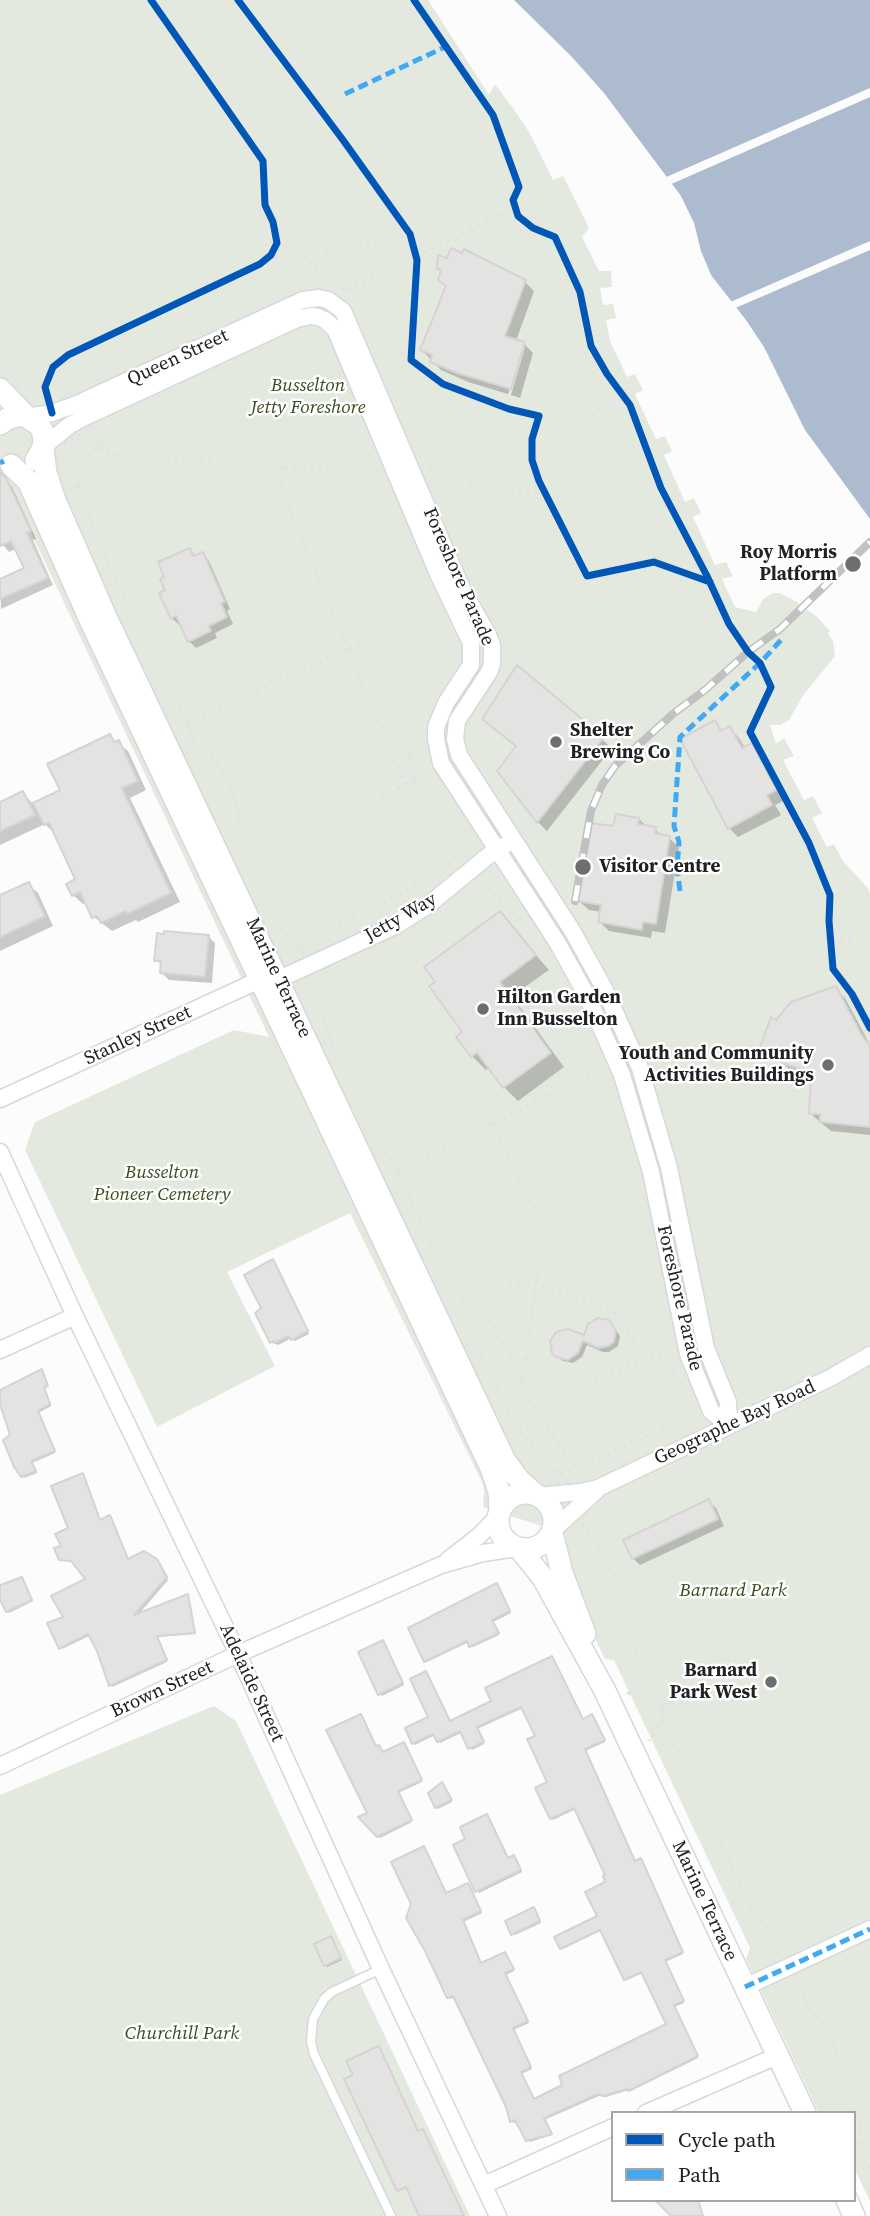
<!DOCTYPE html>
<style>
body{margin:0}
#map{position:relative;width:870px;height:2216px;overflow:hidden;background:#fcfcfd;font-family:"Source Serif 4",serif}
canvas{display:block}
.legend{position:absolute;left:611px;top:2111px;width:245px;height:91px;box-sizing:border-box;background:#fff;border:2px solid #a6a6a7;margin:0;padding:9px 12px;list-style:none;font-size:21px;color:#212023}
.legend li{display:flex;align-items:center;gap:14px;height:35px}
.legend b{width:35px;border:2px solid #a6a6a7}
</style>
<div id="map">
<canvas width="870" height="2216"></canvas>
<ul class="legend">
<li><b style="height:9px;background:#0057b8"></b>Cycle path</li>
<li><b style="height:9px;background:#3fa9f5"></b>Path</li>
</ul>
</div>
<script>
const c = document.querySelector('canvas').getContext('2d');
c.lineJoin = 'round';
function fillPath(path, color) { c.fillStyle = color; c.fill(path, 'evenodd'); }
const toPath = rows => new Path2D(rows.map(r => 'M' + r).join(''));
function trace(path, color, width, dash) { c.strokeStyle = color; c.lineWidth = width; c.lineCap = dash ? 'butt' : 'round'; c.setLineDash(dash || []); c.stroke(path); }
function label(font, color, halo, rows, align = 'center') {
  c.font = font + ' "Source Serif 4",serif'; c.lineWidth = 5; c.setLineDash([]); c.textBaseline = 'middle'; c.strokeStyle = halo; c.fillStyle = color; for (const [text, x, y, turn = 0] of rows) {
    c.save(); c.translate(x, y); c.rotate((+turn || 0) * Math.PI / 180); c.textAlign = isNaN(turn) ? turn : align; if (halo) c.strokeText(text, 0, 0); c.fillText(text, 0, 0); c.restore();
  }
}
const green = toPath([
 [0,0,428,0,489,95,495,84,513,108,529,132,553,180,563,176,589,228,582,237,599,271,611,271,612,287,600,288,603,305,613,304,616,318,606,320,610,341,627,377,635,374,643,390,635,394,656,439,665,436,672,451,664,455,685,502,694,498,701,513,693,517,715,565,726,562,733,576,722,579,735,607,756,612,763,599,773,593,780,593,797,602,817,617,830,631,828,633,833,641,835,656,802,697,789,720,780,725,770,725,776,744,784,738,794,756,783,760,804,800,813,796,822,813,812,818,827,847,834,844,843,861,867,887,870,893,870,2201,854,2168,854,2113,819,2113,746,1959,750,1948,614,1660,605,1659,570,1586,564,1542,566,1534,483,1507,484,1490,482,1482,350,1213,227,1272,275,1366,157,1427,25,1150,35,1122,234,1030,269,1037,0,467],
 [214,1706,236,1721,470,2216,0,2216,0,1795]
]);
const water = toPath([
 [514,0,870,0,870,519,805,430,764,347,746,320,711,275,701,251,694,223,681,196,604,93,571,56]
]);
const pier = toPath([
 [870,88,870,97,669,185,664,178],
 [870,241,870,250,733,309,728,303]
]);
const shadow = toPath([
 [525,282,534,291,516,341,524,344,533,353,520,398,511,395,525,347,522,347,508,394,468,382,441,370,422,350],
 [5,480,12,487,36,539,33,540,53,585,1,609,0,581,26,569,17,548,9,552,0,541,0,482],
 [189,550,196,557,202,554,209,561,230,609,227,611,233,624,215,633,217,638,196,648,189,641,182,624,179,625,172,618,167,591],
 [518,667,612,748,547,831,538,822,517,747,484,719],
 [715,723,724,732,730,728,739,738,745,748,752,745,761,754,785,800,775,805,781,815,738,837,729,828],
 [109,736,128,751,146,790,130,798,180,902,138,922,136,920,112,931,94,917,87,902,83,904,73,895,78,880,55,834,45,824,0,845,0,804,23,793,34,805,62,791],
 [639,819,647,827,655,829,663,837,669,838,679,847,665,933,652,931,651,938,609,931,600,922,602,912,589,910,579,901,615,828],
 [28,884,38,893,53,926,0,951,0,897],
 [500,914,549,970,512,996,564,1067,518,1101,504,1087,490,1067,486,1070,472,1056,465,1033],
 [208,936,215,943,212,983,169,980,162,973,163,966,156,960],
 [835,988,845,998,870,1045,870,1135,831,1131,820,1122,810,1113,812,1078,792,1072,783,1063,784,1060,771,1056,762,1046,776,1022],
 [273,1261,309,1334,295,1341,292,1338,278,1345,271,1342,263,1308],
 [613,1326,620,1336,618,1346,609,1352,603,1352,587,1345,582,1357,573,1363,563,1361,558,1356,585,1338],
 [43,1372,48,1387,45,1388,51,1406,38,1413,55,1453,32,1463,37,1473,24,1478,16,1467,13,1436,0,1399,0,1392],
 [709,1502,716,1508,724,1526,640,1565,633,1558],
 [111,1519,129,1560,159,1563,168,1580,136,1617,187,1596,196,1634,157,1637,167,1662,112,1687,91,1635,62,1649,60,1648,66,1618,88,1580,74,1562,60,1559,100,1521],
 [23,1581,33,1601,9,1613,8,1611],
 [499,1587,511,1613,493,1622,499,1635,473,1647,469,1642,427,1662,426,1661],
 [384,1643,404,1685,382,1696,380,1694],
 [487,1689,583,1721,594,1718,605,1742,585,1751,636,1863,642,1862,683,1954,665,1962,684,2003,674,2007,698,2058,631,2091,629,2090,606,2097,601,2095,544,2120,552,2135,530,2142,518,2121,514,2123,512,2121,507,2107,455,1997,450,1999,449,1997,446,1895,469,1887,482,1913,463,1922,482,1965,507,1955,514,1971,506,1975,529,2023,513,2030,532,2069,521,2074,535,2101,668,2025,643,1973,627,1980,625,1979,602,1930,563,1949,561,1948,599,1917,608,1876,576,1809,553,1820,552,1818,549,1783,537,1737,523,1708,477,1729,484,1744,472,1750,463,1732,440,1743,435,1735,415,1745,414,1743,493,1702],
 [405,1746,422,1782,398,1793,412,1822,380,1838,361,1818,369,1814,377,1748,383,1754],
 [444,1786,452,1802,438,1809,437,1807],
 [455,1846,508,1860,515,1859,522,1872,479,1893],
 [535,1911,541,1923,515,1935,513,1934],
 [332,1940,342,1960,327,1967,325,1965]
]);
const building = toPath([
 [451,248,462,253,464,249,526,280,505,336,525,342,511,389,457,373,430,362,432,355,420,350,446,286,438,280,441,270,437,269,438,255,447,258,451,248],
 [0,471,6,478,31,531,27,533,48,578,0,599,0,579,24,568,11,541,0,546,0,471],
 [190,548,193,556,203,552,225,602,221,603,227,617,209,626,211,631,188,642,176,616,171,619,159,593,165,590,160,579,164,577,158,562,190,548],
 [517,665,604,737,537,823,497,771,516,746,482,719,517,665],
 [715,720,721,731,730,726,742,748,752,743,777,790,767,795,772,805,728,829,680,739,715,720],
 [110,734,114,742,119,740,138,781,122,788,171,893,127,914,126,911,101,923,97,916,92,918,80,892,72,896,66,884,75,879,49,823,44,825,33,803,60,790,47,764,110,734],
 [23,791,35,815,0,831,0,802,23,791],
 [616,814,639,818,638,824,656,827,655,833,670,836,656,924,643,922,642,930,598,922,601,905,577,901,591,823,613,826,616,814],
 [29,882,45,916,0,937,0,895,29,882],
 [500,911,536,955,500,982,551,1053,503,1088,477,1053,471,1057,456,1037,462,1032,429,986,435,982,424,967,500,911],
 [164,931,209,935,205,977,160,973,161,961,154,961,157,933,164,934,164,931],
 [836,986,861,1034,870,1046,870,1127,820,1122,820,1114,809,1114,811,1072,781,1063,784,1055,760,1047,771,1017,776,1020,791,1002,836,986],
 [273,1259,308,1331,291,1340,289,1336,274,1343,273,1341,270,1343,255,1313,261,1308,244,1275,273,1259],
 [598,1318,609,1320,616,1330,614,1342,609,1346,598,1348,583,1341,578,1353,568,1360,556,1357,552,1353,550,1341,556,1332,568,1329,584,1335,588,1324,598,1318],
 [42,1369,48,1386,44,1387,50,1404,38,1411,55,1451,31,1461,36,1471,21,1477,14,1467,3,1440,10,1435,0,1404,0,1390,42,1369],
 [83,1473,100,1520,110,1515,128,1559,144,1551,157,1559,167,1577,134,1615,188,1594,195,1633,157,1636,167,1660,109,1686,97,1651,88,1634,59,1649,47,1623,63,1617,51,1596,85,1579,71,1561,59,1560,54,1548,61,1546,55,1534,68,1528,51,1486,83,1473],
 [709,1499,718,1519,632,1559,623,1540,709,1499],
 [22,1577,32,1600,6,1612,0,1600,0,1585,22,1577],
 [497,1583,510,1611,492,1620,499,1633,469,1647,467,1641,424,1662,408,1628,497,1583],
 [383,1640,403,1683,378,1695,358,1652,383,1640],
 [552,1656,583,1719,592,1714,605,1740,585,1749,635,1861,641,1858,683,1952,665,1960,684,2001,674,2005,698,2056,628,2091,627,2089,603,2096,598,2094,544,2118,552,2134,526,2141,515,2120,510,2122,506,2107,453,1996,447,1998,425,1951,406,1918,411,1904,391,1862,424,1846,446,1893,468,1883,481,1911,463,1920,481,1963,505,1952,514,1969,505,1973,528,2021,513,2028,531,2067,521,2072,534,2099,562,2085,559,2076,666,2024,641,1972,624,1980,600,1930,560,1949,554,1937,597,1916,585,1892,605,1882,603,1876,605,1875,574,1808,550,1819,535,1788,547,1782,527,1739,535,1736,521,1707,477,1727,484,1742,468,1749,460,1731,437,1742,433,1734,412,1744,405,1728,428,1717,410,1679,426,1671,450,1721,491,1701,485,1688,552,1656],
 [361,1714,376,1746,379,1745,383,1752,404,1742,422,1780,398,1791,412,1820,377,1837,358,1817,367,1813,326,1730,361,1714],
 [442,1782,452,1800,435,1808,428,1793,442,1782],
 [487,1814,508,1858,514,1855,521,1870,475,1892,453,1845,465,1839,460,1827,487,1814],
 [534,1907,540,1921,511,1935,505,1921,534,1907],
 [331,1936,341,1958,324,1966,314,1944,331,1936],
 [379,2046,418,2131,423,2129,464,2216,419,2216,406,2187,397,2191,344,2079,353,2075,346,2061,379,2046],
 [655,2200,698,2200,703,2216,671,2216,655,2200]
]);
const path = toPath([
 [277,243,302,256,410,234],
 [302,256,347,291],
 [347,290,515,208],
 [377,347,411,354],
 [539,416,563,419,593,413,622,394],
 [92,426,100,447,90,455,87,460,85,466,86,480,63,492,58,470,59,454,66,444,92,426],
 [100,447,111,454,378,474],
 [283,467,281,490,405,785,380,796],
 [429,468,439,469,479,487,531,494,544,491],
 [76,485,108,565,126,601,124,609],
 [372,501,384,486],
 [169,685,195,743,215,761,230,784,238,810,241,855],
 [187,724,280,679,361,644],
 [403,734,413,782],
 [408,756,423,753],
 [405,785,428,774],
 [480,882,521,919],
 [272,922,302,948,304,953],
 [831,941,870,939],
 [302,948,354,915,399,896,455,858,465,829],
 [317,978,322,990,323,1018,334,1052],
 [364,1115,372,1121,409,1198,438,1260,441,1277],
 [492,1123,543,1229,523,1383,542,1420,564,1449],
 [396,1171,602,1069],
 [479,1295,522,1381],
 [453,1306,508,1284,532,1283,612,1309,646,1361],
 [475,1350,487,1366,517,1430,560,1475],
 [519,1432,542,1420],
 [561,1474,564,1449,592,1380,671,1351],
 [560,1475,669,1426,674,1365],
 [582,1524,600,1548,615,1581,627,1614,637,1655,651,1696],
 [627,1693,651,1696,662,1706,663,1718,649,1741],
 [662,1706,681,1698],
 [662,1721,749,1903,759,1917,790,1950],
 [802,1976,805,2000,809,2010,823,2023,835,2048,858,2116,863,2151,870,2168]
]);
const service = toPath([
 [381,1969,332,1992,324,1999,313,2019,311,2042,314,2054,391,2216]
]);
const minor = toPath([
 [27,417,52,413,77,404,303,300,319,298,328,300,343,311,462,589,488,635,492,645,492,664,489,672,457,721,455,739,459,755,573,932,604,988,640,1068,669,1168,706,1348,728,1402,729,1426],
 [44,446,70,425,83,418,297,319,311,316,318,317,325,320,335,329,438,574,471,643,471,665,446,703,436,727,436,739,441,763,557,942,587,996,622,1075,651,1172,688,1354,711,1411,729,1426],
 [0,1099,255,982,286,976,397,925,427,906,488,856,504,846],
 [0,1152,75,1316,238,1654,381,1969,498,2216],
 [0,1350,75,1316],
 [538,1496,580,1492,598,1488,832,1377,870,1355],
 [552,1531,597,1490],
 [448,1560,480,1535,499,1515],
 [0,1766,238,1654,441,1565,483,1553,517,1548],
 [745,1987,870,1929],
 [646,2113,777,2056],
 [484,2185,613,2127]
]);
const tertiary = toPath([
 [0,389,26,416],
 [0,424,7,419,19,415,27,417,39,425,43,432,44,446,36,460],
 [43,449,46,473,54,498,106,617,505,1461,520,1481,536,1495],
 [11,465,28,481,91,622,491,1468,499,1491,500,1512],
 '498 1521a28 28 0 1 1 56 0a28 28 0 1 1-56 0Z',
 [552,1533,562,1573,585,1634],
 [519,1548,543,1578,604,1689,805,2113],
 [847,2200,854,2216]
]);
const rail = toPath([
 [575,901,591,811,602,785,615,766,674,713,705,690,748,652,780,629,870,542]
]);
const quiet = toPath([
 [345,94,445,47],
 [0,463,4,461],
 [680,891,677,868,679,842,674,826,680,737,760,663,782,639],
 [745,1987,870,1929]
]);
const cycleway = toPath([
 [238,0,343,140,410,234,417,260,411,360,443,384,509,409,539,416,532,439,532,460,539,481,587,576,654,562,710,582],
 [414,0,493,115,519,187,513,200,518,216,533,228,555,237,580,292,591,346,607,374,630,405,661,488,707,576,729,624,748,652,760,663,771,687,750,732,809,843,830,895,829,921,833,969,852,994,870,1028],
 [52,413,45,387,53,367,68,355,260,264,271,255,277,243,273,222,265,205,263,161,151,0]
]);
const markers = [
 [853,564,9,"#6e6d6f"],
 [556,742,7,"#6e6d6f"],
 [583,867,9,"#6e6d6f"],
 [483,1009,7,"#6e6d6f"],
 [828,1065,7,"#6e6d6f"],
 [771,1682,7,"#6e6d6f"]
];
const streetNames = [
 ["Queen Street",178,358,-25],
 ["Foreshore Parade",458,577,66],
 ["Jetty Way",401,918,-30],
 ["Marine Terrace",278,978,65],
 ["Stanley Street",138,1036,-25],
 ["Foreshore Parade",679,1298,77],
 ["Geographe Bay Road",735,1423,-25],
 ["Adelaide Street",251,1683,65],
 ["Brown Street",162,1690,-25],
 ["Marine Terrace",704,1901,65]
];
const parkNames = [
 ["Busselton",308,386],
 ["Jetty Foreshore",308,408],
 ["Busselton",162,1173],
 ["Pioneer Cemetery",162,1195],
 ["Barnard Park",733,1591],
 ["Churchill Park",182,2034]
];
const poiNames = [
 ["Roy Morris",837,553],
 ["Platform",837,575],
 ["Shelter",570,731,"left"],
 ["Brewing Co",570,753,"left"],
 ["Visitor Centre",599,867,"left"],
 ["Hilton Garden",497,998,"left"],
 ["Inn Busselton",497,1020,"left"],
 ["Youth and Community",814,1054],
 ["Activities Buildings",814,1076],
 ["Barnard",757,1671],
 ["Park West",757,1693]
];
fillPath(green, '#e4e9df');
fillPath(water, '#acbcce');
fillPath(pier, '#fcfcfd');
fillPath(shadow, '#0003');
fillPath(building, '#e5e3e2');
trace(building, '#d5d3d3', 2);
trace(service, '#d8d8da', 11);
trace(minor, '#d8d8da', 19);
trace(tertiary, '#d8d8da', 24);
trace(path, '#e2e2e3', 3.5, [3.5, 5]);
trace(service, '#fff', 8);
trace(minor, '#fff', 16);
trace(tertiary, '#fff', 21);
trace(rail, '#c1c1c2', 8);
trace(rail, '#fff', 5, [16]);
trace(quiet, '#3fa9f5', 5, [10, 5]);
trace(cycleway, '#0057b8', 7);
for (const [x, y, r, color] of markers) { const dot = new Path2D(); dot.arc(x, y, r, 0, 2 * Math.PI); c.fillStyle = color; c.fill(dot); trace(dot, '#fff', 2.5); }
label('19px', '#212023', '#fff', streetNames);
label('italic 19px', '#3b4c1c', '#fff', parkNames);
label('bold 19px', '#212023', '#fff', poiNames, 'right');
</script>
